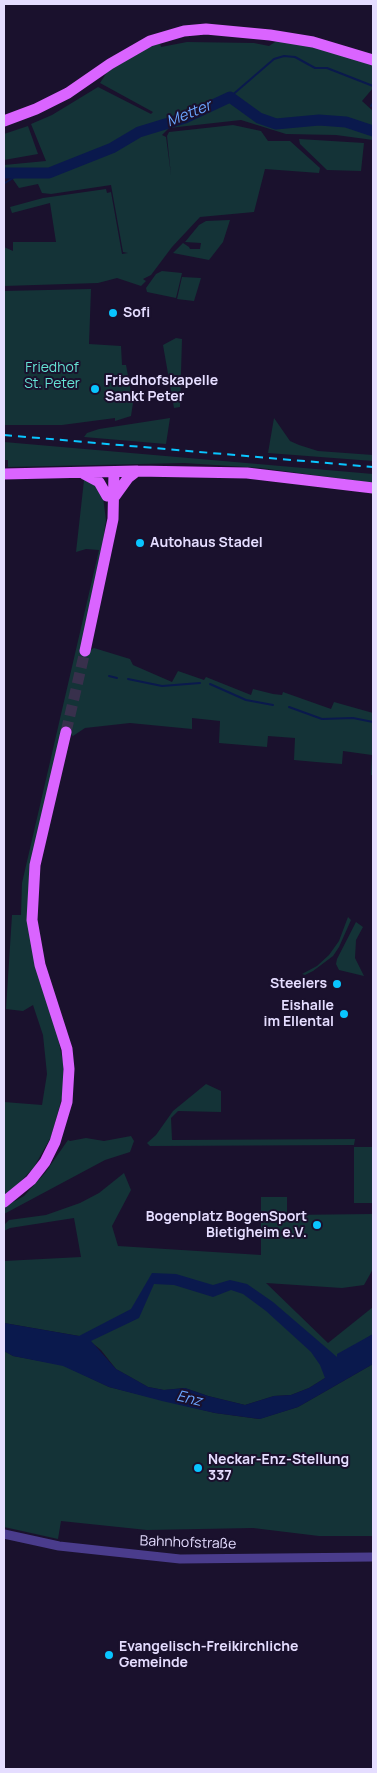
<!DOCTYPE html>
<meta charset="utf-8">
<style>
body{margin:0}
#map{position:relative;width:377px;height:1773px;overflow:hidden;background:#1a112d;font-family:Manrope,sans-serif}
canvas{display:block}
.frame{position:absolute;inset:0;border:5px solid #e5ddff;pointer-events:none}
</style>
<div id="map">
<canvas width="377" height="1773"></canvas>
<div class="frame"></div>
</div>
<script>
const c = document.querySelector('canvas').getContext('2d');
c.lineJoin = 'round';
function fillPath(path, color) { c.fillStyle = color; c.fill(path, 'evenodd'); }
const toPath = rows => new Path2D(rows.map(r => 'M' + r).join(''));
function trace(path, color, width, dash) { c.strokeStyle = color; c.lineWidth = width; c.lineCap = dash ? 'butt' : 'round'; c.setLineDash(dash || []); c.stroke(path); }
function label(font, color, halo, rows, align = 'center') {
  c.font = font + ' Manrope,sans-serif'; c.lineWidth = 4; c.setLineDash([]); c.textBaseline = 'middle'; c.strokeStyle = halo; c.fillStyle = color; for (const [text, x, y, turn = 0] of rows) {
    c.save(); c.translate(x, y); c.rotate((+turn || 0) * Math.PI / 180); c.textAlign = isNaN(turn) ? turn : align; if (halo) c.strokeText(text, 0, 0); c.fillText(text, 0, 0); c.restore();
  }
}
const green = toPath([
 [278,40,309,44,373,64,373,88,362,101,373,111,373,140,336,135,286,134,241,120,169,128,162,135,166,137,171,175,167,136,169,132,233,125,261,131,268,141,290,141,320,168,319,173,265,169,254,212,200,217,172,247,151,275,143,279,146,281,141,286,117,278,98,283,4,286,4,247,13,251,13,242,56,242,50,203,12,213,10,207,43,198,106,189,107,193,111,192,122,254,128,253,123,252,111,185,51,194,42,193,38,184,19,188,10,175,4,176,4,165,46,161,31,124,52,115,98,87,151,114,153,112,100,83,107,72,147,48,160,43,161,47,187,42,254,43,269,46],
 [28,126,38,154,4,160,4,134],
 [299,139,364,143,361,171,327,170,300,144],
 [230,220,223,242,209,260,173,253,183,243,189,247,190,249,200,249,201,243,185,242,199,225,206,221],
 [162,271,182,273,176,298,147,292,146,288,156,274],
 [182,277,201,278,194,301,177,299],
 [91,289,89,344,121,346,122,365,126,365,133,403,131,416,115,421,115,418,62,425,4,425,4,291],
 [176,338,182,339,180,407,174,408,163,345],
 [170,418,166,444,84,437,87,433,99,429],
 [274,418,290,441,299,445,318,451,373,455,373,461,268,453],
 [4,442,373,474,373,483,261,468,184,463,8,467,8,460,4,460],
 [84,480,93,482,103,497,106,520,88,651,94,648,130,659,133,665,172,682,178,671,204,680,206,677,251,695,253,689,273,694,282,695,283,692,331,709,334,702,373,713,373,775,371,775,372,755,343,751,342,764,316,762,294,760,295,738,268,736,267,747,219,743,220,721,192,718,192,729,130,723,85,728,73,736,69,733,28,892,63,1062,63,1094,51,1137,34,1167,14,1189,4,1196,4,1102,42,1105,47,1074,43,1035,33,1005,23,1011,6,1009,12,915,21,915,22,883,99,550,86,549,76,552],
 [348,917,351,920,339,947,333,956,313,971,305,975,302,974,317,966,329,955,339,941],
 [356,922,363,927,356,940,355,958,364,976,339,970,336,964,337,959],
 [206,1084,221,1091,221,1112,178,1111,171,1118,172,1140,355,1139,354,1145,150,1146,147,1143,156,1135,173,1111],
 [131,1136,134,1141,130,1152,105,1160,4,1214,4,1207,24,1196,45,1173,68,1140,70,1141,86,1138,104,1141],
 [354,1147,373,1147,373,1203,354,1203],
 [124,1173,131,1190,112,1226,118,1246,261,1255,261,1197,287,1197,287,1215,373,1214,373,1269,364,1285,342,1288,266,1283,328,1343,373,1307,373,1334,337,1357,325,1378,309,1388,291,1395,274,1396,245,1405,208,1396,185,1388,164,1390,148,1387,116,1369,101,1350,85,1337,4,1323,4,1261,81,1257,74,1218,10,1228,4,1231,4,1225,9,1220,46,1215,80,1203,99,1193],
 [4,1351,13,1356,63,1365,109,1387,215,1413,259,1419,298,1407,373,1364,373,1536,319,1536,253,1528,147,1530,61,1521,58,1539,4,1527]
]);
const water = toPath([
 [152,1273,176,1274,213,1285,230,1280,247,1284,273,1302,337,1357,337,1354,373,1334,373,1364,298,1407,260,1419,215,1413,162,1401,109,1387,63,1366,13,1356,4,1351,4,1323,79,1336,131,1309],
 [154,1284,174,1285,213,1297,231,1290,243,1294,266,1311,311,1352,320,1365,325,1378,309,1388,291,1395,274,1396,245,1405,208,1396,185,1388,164,1390,148,1387,134,1379,116,1369,91,1341,139,1318]
]);
const stream = toPath([
 [230,97,274,59,284,56,295,57,315,68,327,68,373,86],
 [371,106,373,103],
 [5,183,21,173],
 [109,676,117,678],
 [128,679,162,686,200,683],
 [210,684,246,700,273,705],
 [289,707,322,719,353,718,373,722]
]);
const river = toPath([
 [4,173,49,173,112,148,139,132,185,118,230,97,259,118,276,124,319,120,346,122,373,131]
]);
const majorTunnel = toPath([
 [66,732,85,651]
]);
const minor = toPath([
 [4,1534,59,1546,180,1559,373,1557]
]);
const major = toPath([
 [4,121,36,109,68,93,110,64,150,41,184,31,206,29,270,35,313,42,373,60],
 [4,474,137,471,247,473,373,488],
 [84,474,99,482,107,496],
 [115,496,128,478,137,471],
 [85,651,113,519,114,472],
 [4,1202,31,1180,45,1162,55,1142,67,1102,69,1069,67,1049,40,965,32,920,35,865,66,732]
]);
const rail = toPath([
 [4,435,373,467]
]);
const markers = [
 [113,313,5,"#09c5ff"],
 [95,389,5,"#09c5ff"],
 [140,543,5,"#09c5ff"],
 [337,984,5,"#09c5ff"],
 [344,1014,5,"#09c5ff"],
 [317,1225,5,"#09c5ff"],
 [198,1468,5,"#09c5ff"],
 [109,1655,5,"#09c5ff"]
];
const poiNames = [
 ["Sofi",123,313],
 ["Friedhofskapelle",105,381],
 ["Sankt Peter",105,397],
 ["Autohaus Stadel",150,543],
 ["Steelers",327,984,"right"],
 ["Eishalle",334,1006,"right"],
 ["im Ellental",334,1022,"right"],
 ["Bogenplatz BogenSport",307,1217,"right"],
 ["Bietigheim e.V.",307,1233,"right"],
 ["Neckar-Enz-Stellung",208,1460],
 ["337",208,1476],
 ["Evangelisch-Freikirchliche",119,1647],
 ["Gemeinde",119,1663]
];
const parkNames = [
 ["Friedhof",52,368],
 ["St. Peter",52,384]
];
const streetNames = [
 ["Bahnhofstraße",188,1543,2]
];
const waterNames = [
 ["Metter",189,114,-22],
 ["Enz",189,1399,13]
];
fillPath(green, '#143337');
fillPath(water, '#0a194d');
trace(stream, '#0a194d', 2);
trace(river, '#0a194d', 11);
trace(majorTunnel, '#38304c', 11, [11, 5.5]);
trace(minor, '#4a3c8c', 9);
trace(major, '#da64ff', 11);
trace(rail, '#09c5ff', 2, [8, 6]);
for (const [x, y, r, color] of markers) { const dot = new Path2D(); dot.arc(x, y, r, 0, 2 * Math.PI); c.fillStyle = color; c.fill(dot); trace(dot, '#1a112d', 2); }
label('bold 14px', '#e5ddff', '#1a112d', poiNames, 'left');
label('14px', '#65e3d4', '#1a112d', parkNames);
label('14px', '#e5ddff', '#1a112d', streetNames);
label('italic 15px', '#6ba6ff', '#1a112d', waterNames);
</script>
